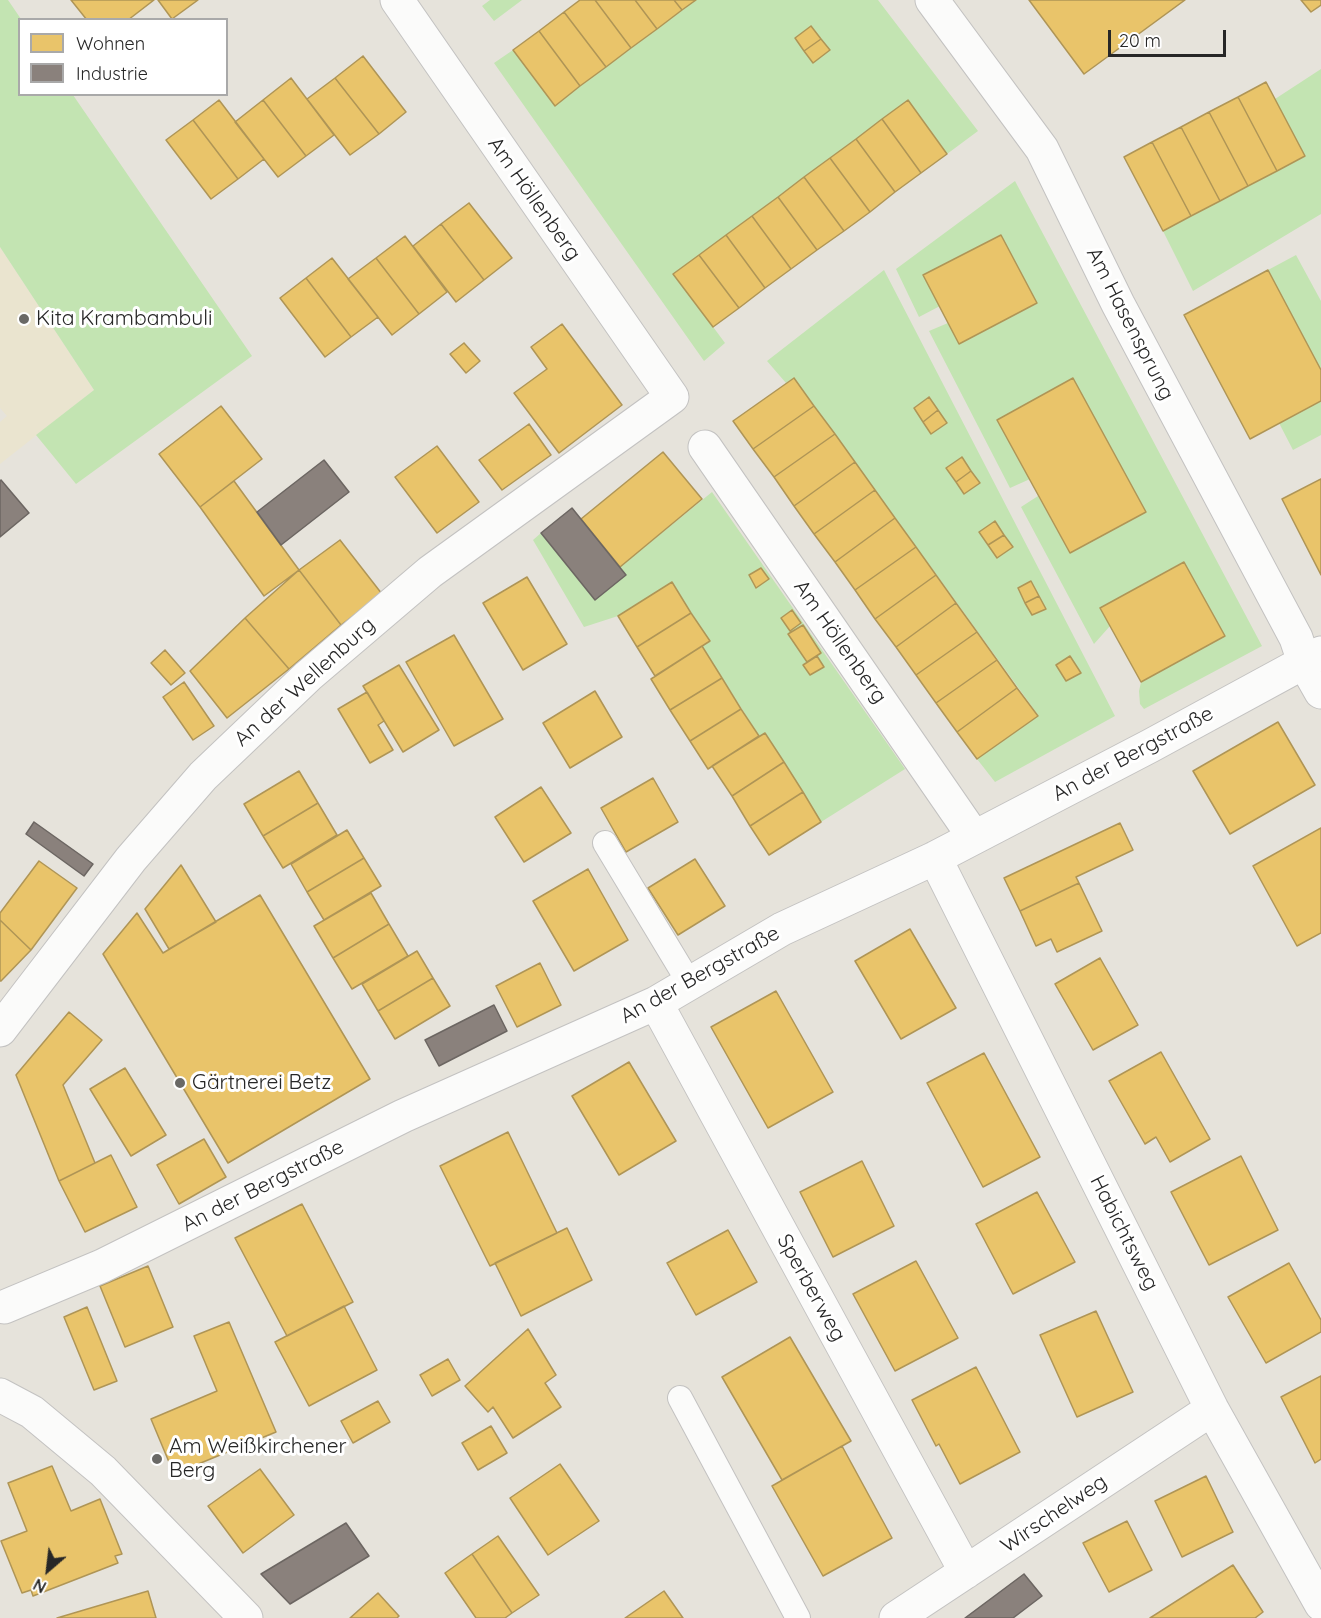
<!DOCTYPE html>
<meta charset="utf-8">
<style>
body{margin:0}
#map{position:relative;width:1321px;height:1618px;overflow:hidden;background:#e6e3db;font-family:Quicksand,sans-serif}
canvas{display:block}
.legend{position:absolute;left:18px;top:18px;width:210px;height:78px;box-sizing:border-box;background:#fff;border:2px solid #a9a9a9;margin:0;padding:8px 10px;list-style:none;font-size:18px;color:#272727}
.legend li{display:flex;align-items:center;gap:12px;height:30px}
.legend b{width:30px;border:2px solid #a9a9a9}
.north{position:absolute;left:18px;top:1540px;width:60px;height:60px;-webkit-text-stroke:4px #fff;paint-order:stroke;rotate:208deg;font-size:16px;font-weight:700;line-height:24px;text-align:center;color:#272727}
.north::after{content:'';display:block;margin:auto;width:21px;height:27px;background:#272727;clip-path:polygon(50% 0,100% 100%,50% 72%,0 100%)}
.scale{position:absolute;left:1108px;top:30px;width:118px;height:27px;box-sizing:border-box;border:3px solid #272727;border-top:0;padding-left:8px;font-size:18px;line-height:21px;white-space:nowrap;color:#272727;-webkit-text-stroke:4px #fff;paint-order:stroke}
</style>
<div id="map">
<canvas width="1321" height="1618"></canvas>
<ul class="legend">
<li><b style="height:16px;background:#e9c46a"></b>Wohnen</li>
<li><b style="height:16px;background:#8a817c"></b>Industrie</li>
</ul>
<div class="north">N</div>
<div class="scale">20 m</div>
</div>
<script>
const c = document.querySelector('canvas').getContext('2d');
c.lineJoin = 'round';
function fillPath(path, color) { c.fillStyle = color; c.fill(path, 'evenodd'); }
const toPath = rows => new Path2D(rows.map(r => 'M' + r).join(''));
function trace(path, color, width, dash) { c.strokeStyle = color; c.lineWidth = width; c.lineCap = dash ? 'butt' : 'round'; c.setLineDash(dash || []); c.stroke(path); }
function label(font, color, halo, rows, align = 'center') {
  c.font = font + ' Quicksand,sans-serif'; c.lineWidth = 6; c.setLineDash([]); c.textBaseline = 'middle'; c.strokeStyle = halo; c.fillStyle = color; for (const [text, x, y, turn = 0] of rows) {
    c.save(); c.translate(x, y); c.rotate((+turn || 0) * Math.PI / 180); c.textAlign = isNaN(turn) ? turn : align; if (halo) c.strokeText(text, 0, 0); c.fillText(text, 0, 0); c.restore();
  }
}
const education = toPath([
 [0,247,94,390,0,464,0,422,7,416,0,408]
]);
const green = toPath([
 [0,0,8,0,21,19,20,20,20,94,73,95,252,356,76,484,36,435,94,390,0,247],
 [490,0,522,0,494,21,482,6],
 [696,0,878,0,978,131,947,154,907,101,674,274,725,343,704,361,494,63,513,50,555,105],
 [1321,69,1321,214,1193,291,1163,231,1304,156,1275,99],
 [1015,181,1262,646,1144,709,1140,704,1139,691,1141,682,1225,636,1183,562,1100,608,1110,626,1094,644,1021,507,1038,496,1070,553,1146,512,1073,379,997,420,1030,479,1010,488,929,331,948,323,959,343,1036,304,1001,236,940,306,919,317,896,269],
 [1296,255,1321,301,1321,370,1268,270],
 [884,270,1115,716,995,782,977,759,1038,715,794,378,786,383,767,361],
 [1321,401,1321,435,1293,450,1279,423],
 [712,492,905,769,821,822,765,733,759,736,702,646,709,641,672,582,618,616,584,627,533,540,541,533,595,600,626,575,620,567]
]);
const homes = toPath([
 [71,0,154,0,128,20,87,20,71,0],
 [158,0,198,0,172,19,158,0],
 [580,0,595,0,631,48,606,67,564,12,580,0],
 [595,0,635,0,657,29,631,48,595,0],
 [635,0,674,0,682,10,657,29,635,0],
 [674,0,696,0,682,10,674,0],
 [1029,0,1185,0,1084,74,1029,0],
 [1301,0,1321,0,1321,5,1311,12,1301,0],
 [564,12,606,67,580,86,539,31,564,12],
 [811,26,821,39,804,51,795,38,811,26],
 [539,31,580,86,555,106,513,50,539,31],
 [821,39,830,50,813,63,804,51,821,39],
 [363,56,406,112,379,134,335,78,363,56],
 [291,78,334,135,306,156,263,100,291,78],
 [335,78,379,134,350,155,307,99,335,78],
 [1266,82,1305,156,1277,171,1238,97,1266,82],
 [1238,97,1277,171,1248,186,1209,112,1238,97],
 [219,100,264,159,238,179,193,120,219,100],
 [263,100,306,156,278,177,235,122,263,100],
 [908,100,947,154,921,173,882,119,908,100],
 [1209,112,1248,186,1220,201,1181,127,1209,112],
 [882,119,921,173,895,192,856,139,882,119],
 [193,120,238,179,211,199,166,140,193,120],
 [1181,127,1220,201,1191,216,1152,142,1181,127],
 [856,139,895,192,870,212,830,158,856,139],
 [1152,142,1191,216,1163,231,1124,157,1152,142],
 [830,158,870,212,844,231,804,177,830,158],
 [804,177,844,231,817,250,778,197,804,177],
 [778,197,817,250,791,269,752,216,778,197],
 [469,203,512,258,484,280,441,224,469,203],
 [752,216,791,269,765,288,726,235,752,216],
 [441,224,484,280,456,302,413,246,441,224],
 [726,235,765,288,739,308,699,255,726,235],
 [1001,235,1037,303,959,344,923,275,1001,235],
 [405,236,447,292,419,314,376,258,405,236],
 [699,255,739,308,713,327,673,274,699,255],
 [332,258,378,317,351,337,306,278,332,258],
 [376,258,419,314,392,335,348,279,376,258],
 [1268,270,1321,370,1321,401,1250,439,1184,315,1268,270],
 [306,278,351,337,325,357,280,298,306,278],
 [562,324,622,405,559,453,514,393,547,369,531,347,562,324],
 [464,343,480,361,466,373,450,354,464,343],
 [794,378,814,406,753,449,733,421,794,378],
 [1073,378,1146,512,1070,553,997,420,1073,378],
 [929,397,938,410,923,422,914,408,929,397],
 [221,406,262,459,200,507,159,454,221,406],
 [814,406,835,434,774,477,753,449,814,406],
 [938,410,947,423,931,434,923,422,938,410],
 [529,424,551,455,502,490,479,460,529,424],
 [835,434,855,462,794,506,774,477,835,434],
 [437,446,479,502,437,533,395,477,437,446],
 [663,452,702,499,620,567,581,519,663,452],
 [962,457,971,471,956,482,946,468,962,457],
 [855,462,875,490,814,534,794,506,855,462],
 [971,471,980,483,964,494,956,482,971,471],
 [1321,479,1321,575,1282,499,1321,479],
 [234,481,299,570,264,596,200,507,234,481],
 [875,490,895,518,835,562,814,534,875,490],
 [895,518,916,547,855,590,835,562,895,518],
 [995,521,1004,535,988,545,979,532,995,521],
 [1004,535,1013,547,997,558,988,545,1004,535],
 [340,540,382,594,341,625,299,570,340,540],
 [916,547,936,575,875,619,855,590,916,547],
 [1184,562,1225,636,1141,682,1100,608,1184,562],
 [761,568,769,579,756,588,749,575,761,568],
 [299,570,341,625,289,669,245,618,299,570],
 [936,575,956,603,896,647,875,619,936,575],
 [527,577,567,644,523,670,483,603,527,577],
 [1031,581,1039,596,1025,603,1018,588,1031,581],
 [672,582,691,613,637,647,618,616,672,582],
 [1039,596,1046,609,1032,615,1025,603,1039,596],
 [956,603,977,632,916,675,896,647,956,603],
 [792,610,801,623,790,631,781,618,792,610],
 [691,613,710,641,655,676,637,647,691,613],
 [245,618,289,669,227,718,190,671,245,618],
 [803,625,821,653,807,662,788,634,803,625],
 [977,632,997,660,936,703,916,675,977,632],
 [454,635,503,719,454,746,406,662,454,635],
 [702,646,722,678,670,710,651,679,702,646],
 [165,650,185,673,171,685,151,663,165,650],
 [817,656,824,667,810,675,803,665,817,656],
 [1070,656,1081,673,1066,681,1056,665,1070,656],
 [997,660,1017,688,957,732,936,703,997,660],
 [399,665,439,730,403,752,363,686,399,665],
 [722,678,741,709,690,741,670,710,722,678],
 [184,682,214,726,193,740,163,697,184,682],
 [1017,688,1038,716,977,759,957,732,1017,688],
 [595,691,622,737,570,768,543,723,595,691],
 [367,692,384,721,378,725,393,750,370,763,338,709,367,692],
 [741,709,759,736,708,769,690,741,741,709],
 [1278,722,1315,785,1230,834,1193,771,1278,722],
 [765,733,784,762,732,796,712,766,765,733],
 [784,762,803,792,750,826,732,796,784,762],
 [299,771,318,803,263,836,244,804,299,771],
 [653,778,678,822,626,852,601,808,653,778],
 [541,787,571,833,524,862,495,817,541,787],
 [803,792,821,822,769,855,750,826,803,792],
 [318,803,337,835,283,868,263,836,318,803],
 [1120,823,1133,850,1076,877,1079,883,1020,911,1004,878,1120,823],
 [1321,828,1321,933,1297,946,1253,866,1321,828],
 [347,830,364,858,307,892,291,864,347,830],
 [364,858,381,886,324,920,307,892,364,858],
 [695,859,725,906,678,935,648,888,695,859],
 [39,861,77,888,31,950,0,920,0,913,39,861],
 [181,865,216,922,169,949,145,909,181,865],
 [588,869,628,940,574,971,533,901,588,869],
 [1079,883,1102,931,1057,952,1051,939,1036,946,1020,911,1079,883],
 [371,893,389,924,333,958,314,926,371,893],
 [260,895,370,1079,228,1163,103,954,137,913,163,953,260,895],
 [0,920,31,950,1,981,0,981,0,920],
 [389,924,408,956,352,989,333,958,389,924],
 [910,929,956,1008,901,1039,855,961,910,929],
 [417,951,433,978,378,1011,362,984,417,951],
 [1100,958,1138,1025,1093,1050,1055,984,1100,958],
 [540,963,561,1005,517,1027,496,986,540,963],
 [433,978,450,1006,395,1039,378,1011,433,978],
 [776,991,833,1092,768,1128,711,1027,776,991],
 [69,1012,102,1040,63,1085,95,1163,59,1181,16,1075,69,1012],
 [1161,1052,1210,1139,1170,1162,1156,1137,1145,1144,1109,1081,1161,1052],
 [984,1053,1040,1157,983,1187,927,1083,984,1053],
 [629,1062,676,1141,619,1175,572,1096,629,1062],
 [125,1068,166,1135,131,1156,90,1089,125,1068],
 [508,1132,557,1233,490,1266,440,1166,508,1132],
 [204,1139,226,1177,179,1204,157,1165,204,1139],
 [111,1155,137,1207,85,1232,59,1181,111,1155],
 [1241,1156,1278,1230,1209,1265,1171,1192,1241,1156],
 [862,1161,894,1226,833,1257,800,1192,862,1161],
 [1037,1192,1075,1262,1013,1294,976,1224,1037,1192],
 [302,1204,353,1302,287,1336,235,1238,302,1204],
 [567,1228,592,1280,521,1316,495,1263,567,1228],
 [728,1230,757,1282,696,1315,667,1263,728,1230],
 [916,1261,958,1338,895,1371,853,1294,916,1261],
 [1289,1263,1321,1320,1321,1332,1266,1363,1228,1297,1289,1263],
 [148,1266,173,1327,125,1347,100,1286,148,1266],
 [344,1306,377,1370,309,1406,275,1342,344,1306],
 [87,1307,117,1381,94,1390,64,1317,87,1307],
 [1096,1311,1133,1392,1077,1417,1040,1335,1096,1311],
 [229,1322,276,1432,174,1474,151,1419,217,1391,194,1336,229,1322],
 [528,1329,556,1375,545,1383,561,1407,513,1438,493,1407,488,1412,465,1386,528,1329],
 [790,1337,851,1441,782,1480,722,1377,790,1337],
 [448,1359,460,1380,432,1396,420,1375,448,1359],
 [976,1367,1020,1452,960,1484,939,1444,936,1446,912,1400,976,1367],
 [1321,1376,1321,1459,1315,1463,1281,1397,1321,1376],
 [378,1401,390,1422,353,1443,341,1421,378,1401],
 [491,1426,507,1453,478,1470,462,1443,491,1426],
 [842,1446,892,1538,823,1576,772,1486,842,1446],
 [560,1464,599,1521,548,1555,510,1498,560,1464],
 [52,1466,71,1511,100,1499,122,1554,115,1556,118,1563,33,1596,31,1590,22,1593,1,1541,27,1531,8,1483,52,1466],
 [260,1469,294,1515,243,1553,208,1506,260,1469],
 [1206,1476,1233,1532,1182,1557,1155,1501,1206,1476],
 [1127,1521,1152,1570,1109,1592,1083,1543,1127,1521],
 [498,1536,539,1595,512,1613,472,1554,498,1536],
 [472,1554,512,1613,505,1618,476,1618,445,1573,472,1554],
 [1233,1565,1263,1612,1255,1618,1150,1618,1233,1565],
 [148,1591,156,1618,57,1618,148,1591],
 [664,1591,683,1618,625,1618,664,1591],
 [378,1593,399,1616,397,1618,350,1618,378,1593]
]);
const industry = toPath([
 [324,460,349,492,281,545,257,512,324,460],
 [1,480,29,513,0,537,0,481,1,480],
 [572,508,626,575,595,600,541,533,572,508],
 [34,822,93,864,84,876,26,834,34,822],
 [494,1005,507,1031,439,1066,425,1040,494,1005],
 [346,1523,369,1556,290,1604,261,1574,346,1523],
 [1024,1574,1042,1596,1013,1618,965,1618,1024,1574]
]);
const lane = toPath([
 [605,843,690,984],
 [680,1398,798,1618]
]);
const street = toPath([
 [932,0,1042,149,1118,304,1296,638,1304,662,1321,692],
 [705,447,974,837],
 [935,858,1212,1409,1321,1604],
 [656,1003,966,1572],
 [0,1030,131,859,203,776,308,676,430,572,672,397,397,0],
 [4,1307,102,1266,403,1116,656,1003,782,929,935,858,1150,746,1321,653],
 [0,1395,32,1412,103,1471,246,1618],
 [896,1618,1212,1409]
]);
const markers = [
 [24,319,6,"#6a6966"],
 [180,1083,6,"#6a6966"],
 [157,1459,6,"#6a6966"]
];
const streetNames = [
 ["Am Höllenberg",534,199,55],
 ["Am Hasensprung",1130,324,63],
 ["Am Höllenberg",840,642,55],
 ["An der Wellenburg",305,682,-42],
 ["An der Bergstraße",1133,754,-28],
 ["An der Bergstraße",700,975,-29],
 ["An der Bergstraße",263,1186,-27],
 ["Habichtsweg",1124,1233,63],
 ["Sperberweg",811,1288,61],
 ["Wirschelweg",1054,1514,-34]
];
const poiNames = [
 ["Kita Krambambuli",36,319],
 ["Gärtnerei Betz",192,1083],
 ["Am Weißkirchener",169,1447],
 ["Berg",169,1471]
];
fillPath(education, '#eae4cf');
fillPath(green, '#c3e4b2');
fillPath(homes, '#e9c46a');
trace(homes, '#af9556', 1.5);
fillPath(industry, '#8a817c');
trace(industry, '#6c6662', 1.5);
trace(lane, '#c3c2c1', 26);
trace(street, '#c3c2c1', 35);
trace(lane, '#fbfbfa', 24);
trace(street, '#fbfbfa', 33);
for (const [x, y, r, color] of markers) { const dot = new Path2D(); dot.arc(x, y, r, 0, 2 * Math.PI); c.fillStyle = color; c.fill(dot); trace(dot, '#fff', 2); }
label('21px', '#272727', '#fff', streetNames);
label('21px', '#272727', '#fff', poiNames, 'left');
</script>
